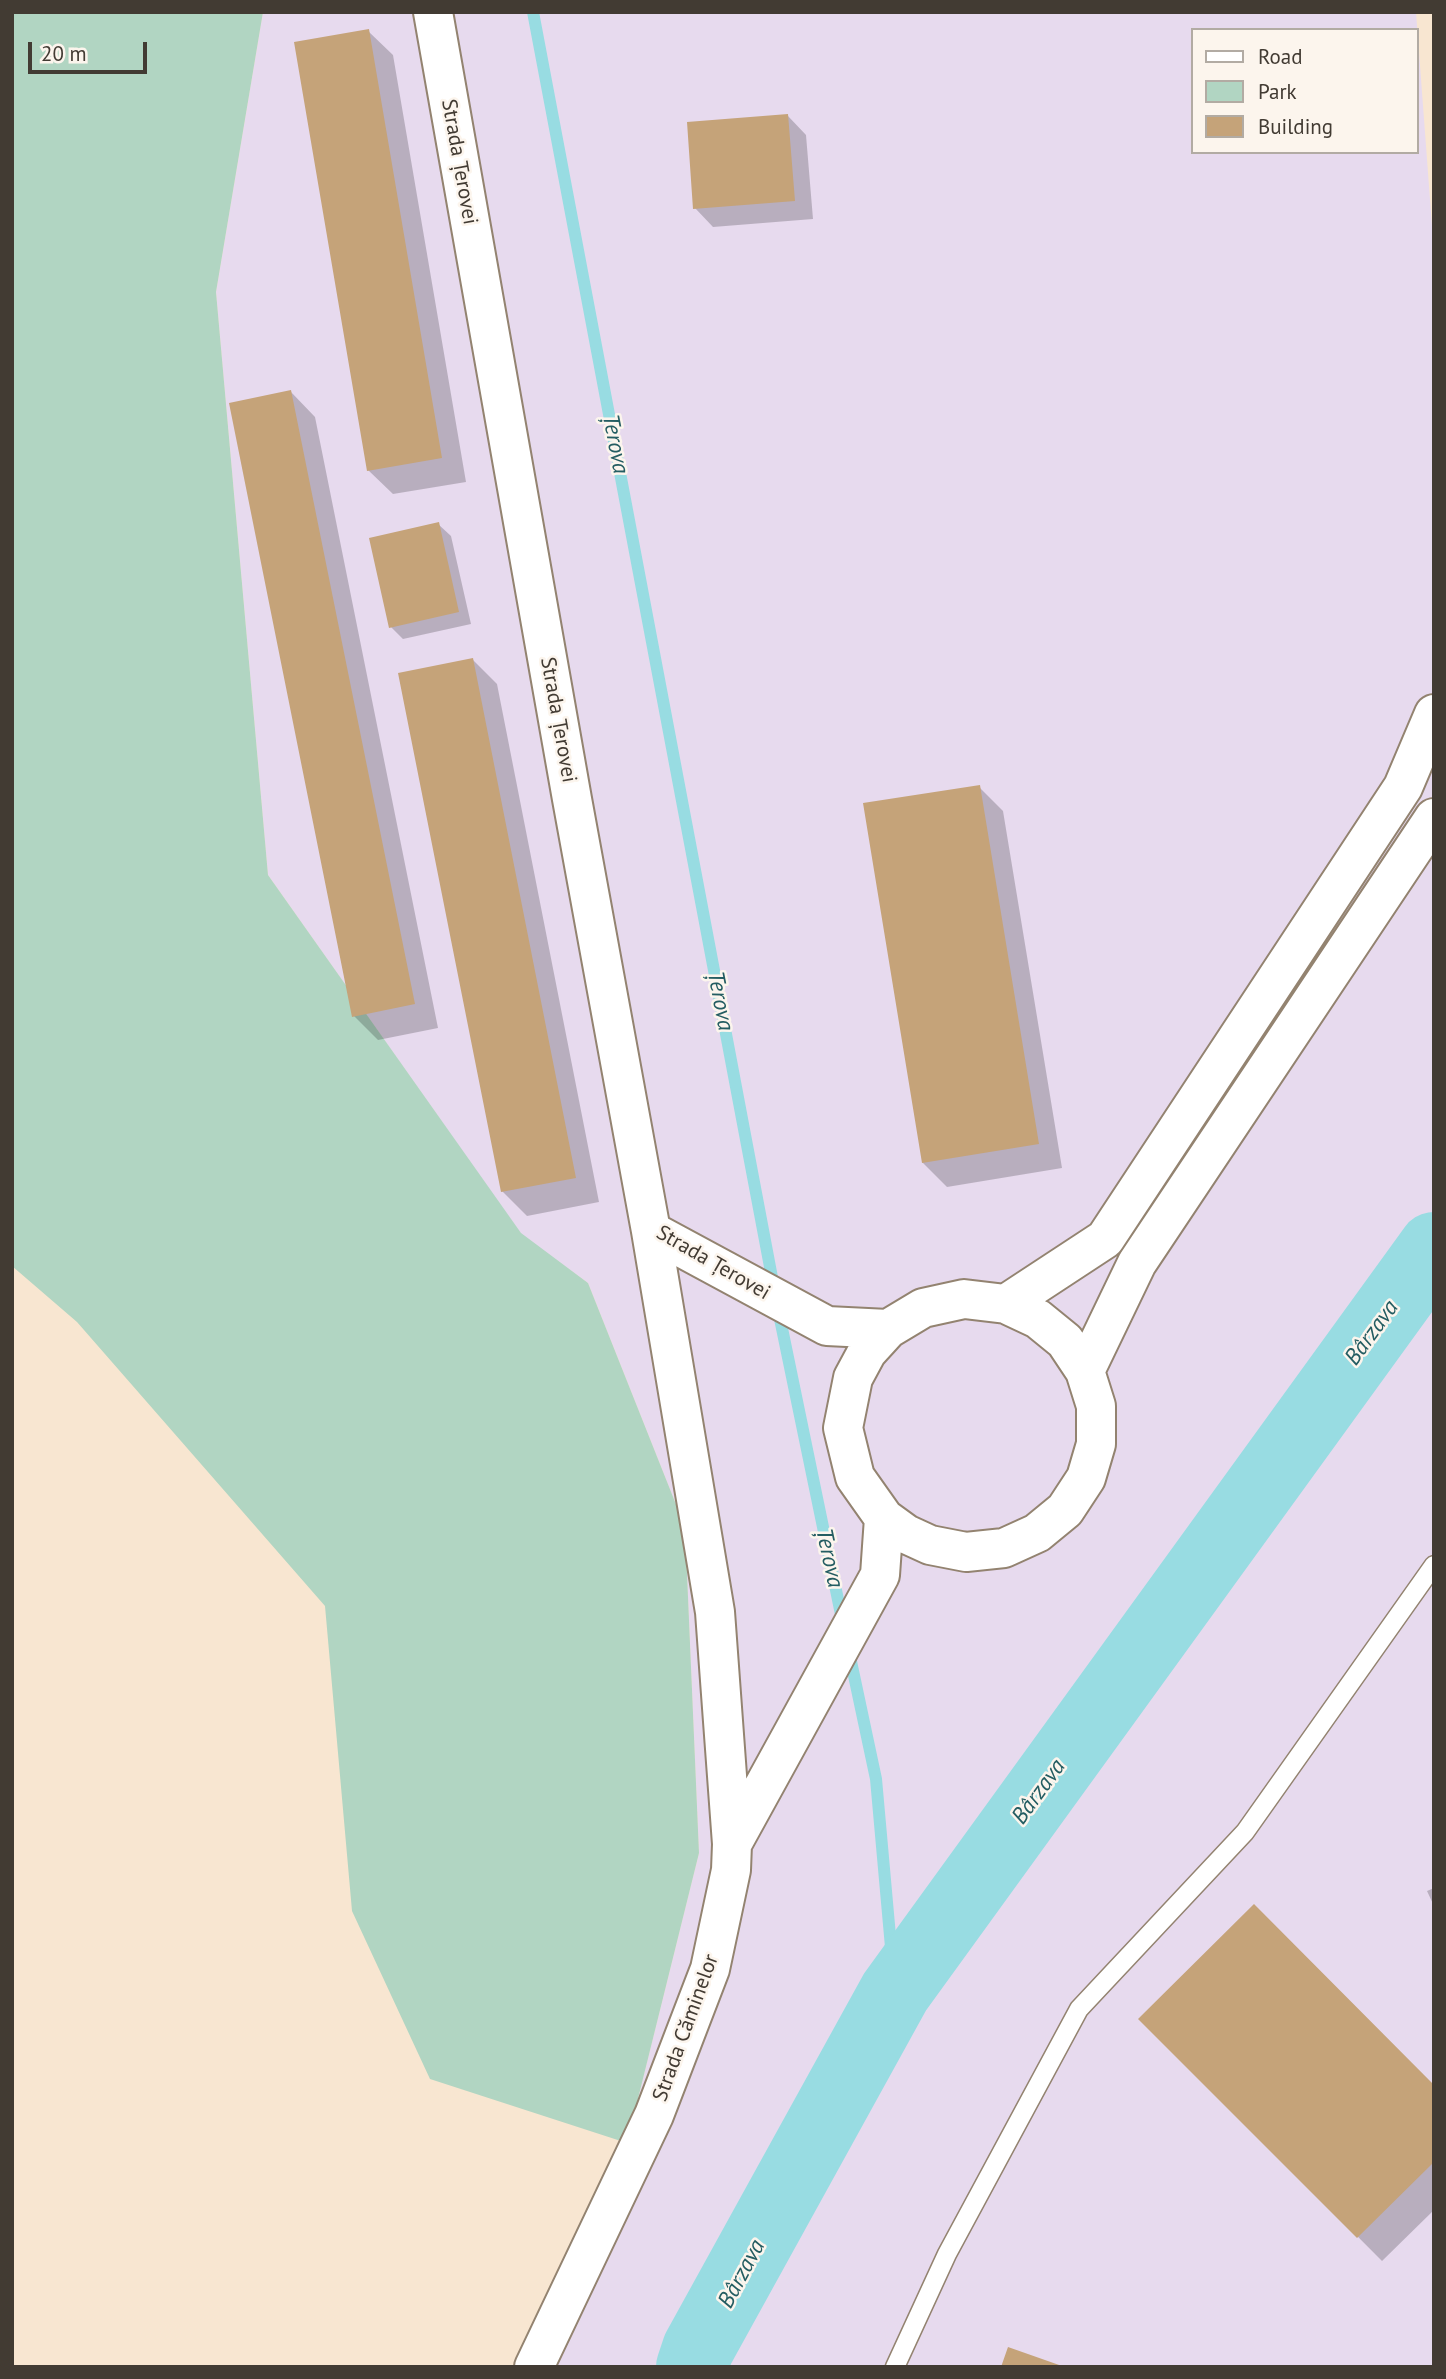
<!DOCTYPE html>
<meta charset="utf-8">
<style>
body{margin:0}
#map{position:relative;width:1446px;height:2379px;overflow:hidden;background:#f8e6d1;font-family:"PT Sans",sans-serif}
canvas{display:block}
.frame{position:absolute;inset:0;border:14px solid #423b33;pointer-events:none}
.legend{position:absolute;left:1191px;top:28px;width:228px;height:126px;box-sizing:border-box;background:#fcf5ed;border:2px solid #b2aba3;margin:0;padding:9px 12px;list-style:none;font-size:21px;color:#423b33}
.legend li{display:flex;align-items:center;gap:14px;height:35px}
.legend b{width:35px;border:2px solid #b2aba3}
.scale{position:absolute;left:28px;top:42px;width:119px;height:32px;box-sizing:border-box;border:4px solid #423b33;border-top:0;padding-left:9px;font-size:21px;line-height:24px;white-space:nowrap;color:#423b33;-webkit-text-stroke:5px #fcf5ed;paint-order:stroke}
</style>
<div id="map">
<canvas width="1446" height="2379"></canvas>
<div class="frame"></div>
<ul class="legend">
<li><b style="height:9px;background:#fff"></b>Road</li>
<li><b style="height:19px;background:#b1d5c2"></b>Park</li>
<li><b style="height:19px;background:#c5a379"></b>Building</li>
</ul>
<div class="scale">20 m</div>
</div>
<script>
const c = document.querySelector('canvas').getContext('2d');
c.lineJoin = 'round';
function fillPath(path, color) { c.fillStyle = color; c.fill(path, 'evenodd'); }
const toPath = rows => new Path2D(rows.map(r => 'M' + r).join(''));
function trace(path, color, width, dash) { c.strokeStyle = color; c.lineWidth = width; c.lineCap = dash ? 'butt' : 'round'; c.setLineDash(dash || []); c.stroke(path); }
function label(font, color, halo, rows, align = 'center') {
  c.font = font + ' "PT Sans",sans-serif'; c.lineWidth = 5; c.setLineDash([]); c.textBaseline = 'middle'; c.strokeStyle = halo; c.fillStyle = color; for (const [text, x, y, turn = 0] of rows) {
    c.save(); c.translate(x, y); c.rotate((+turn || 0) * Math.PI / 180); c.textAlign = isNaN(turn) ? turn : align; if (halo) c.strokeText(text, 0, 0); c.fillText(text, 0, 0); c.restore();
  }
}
const industrial = toPath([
 [263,12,1416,12,1434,253,1434,2367,514,2367,627,2143,699,1853,685,1527,588,1283,521,1234,268,875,216,292],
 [1192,30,1416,30,1416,152,1192,152]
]);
const green = toPath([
 [12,12,263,12,216,292,268,875,521,1233,588,1283,685,1527,699,1853,627,2143,430,2079,352,1911,325,1606,77,1322,12,1266]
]);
const shadow = toPath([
 [368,31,393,55,466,482,393,494,368,470],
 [788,116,806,135,813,219,713,227,695,208],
 [291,392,315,417,438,1028,378,1040,354,1016],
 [438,524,451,536,471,624,403,639,391,627],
 [473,660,497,684,599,1202,527,1216,502,1191],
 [979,787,1003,811,1062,1168,947,1187,923,1163],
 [1434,1888,1434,1906,1427,1891],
 [1141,2019,1434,2087,1434,2210,1382,2261]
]);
const stream = toPath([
 [533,12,774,1288],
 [778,1309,843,1624],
 [849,1652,876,1779,895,1992]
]);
const river = toPath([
 [692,2367,698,2349,895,1992,1434,1248]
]);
const building = toPath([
 [369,29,442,458,367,471,294,42],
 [788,114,795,201,693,209,687,122],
 [291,390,415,1004,352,1017,229,403],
 [439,522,459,612,389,628,369,538],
 [473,658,576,1178,501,1192,398,673],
 [980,785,1039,1144,922,1163,863,803],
 [1254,1904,1434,2085,1434,2162,1357,2238,1138,2019],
 [1008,2347,1062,2366,1062,2367,1001,2367]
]);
const service = toPath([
 [895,2367,947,2254,1079,2009,1245,1832,1434,1565]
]);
const tertiary = toPath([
 [433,12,572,799,651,1231,715,1612,732,1844,731,1870,710,1969,654,2115,534,2367],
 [651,1231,827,1326,888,1329],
 [1006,1304,1038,1319,1065,1341,1085,1371,1096,1406,1096,1444,1086,1478,1065,1510,1037,1533,1004,1548,966,1552,930,1545,906,1534,884,1518,855,1477,843,1428,853,1378,867,1352,888,1329,923,1308,964,1299,1006,1304,1105,1239,1403,787,1434,714],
 [1085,1371,1137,1263,1434,818],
 [732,1844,880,1575,884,1518]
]);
const streetNames = [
 ["Strada Țerovei",459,162,80],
 ["Strada Țerovei",558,720,80],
 ["Strada Țerovei",713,1263,30],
 ["Strada Căminelor",686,2028,-70]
];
const waterNames = [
 ["Țerova",615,444,79],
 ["Țerova",720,1001,79],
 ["Bârzava",1372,1333,-54],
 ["Țerova",829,1558,78],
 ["Bârzava",1039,1792,-54],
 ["Bârzava",742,2274,-62]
];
fillPath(industrial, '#e7daee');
fillPath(green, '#b1d5c2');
fillPath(shadow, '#0003');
trace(stream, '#98dce2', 12);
trace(river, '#98dce2', 72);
fillPath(building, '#c5a379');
trace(service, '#938370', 21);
trace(tertiary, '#938370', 42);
trace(service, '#fff', 18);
trace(tertiary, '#fff', 38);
label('21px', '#423b33', '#fcf5ed', streetNames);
label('italic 23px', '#245d62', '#fcf5ed', waterNames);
</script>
